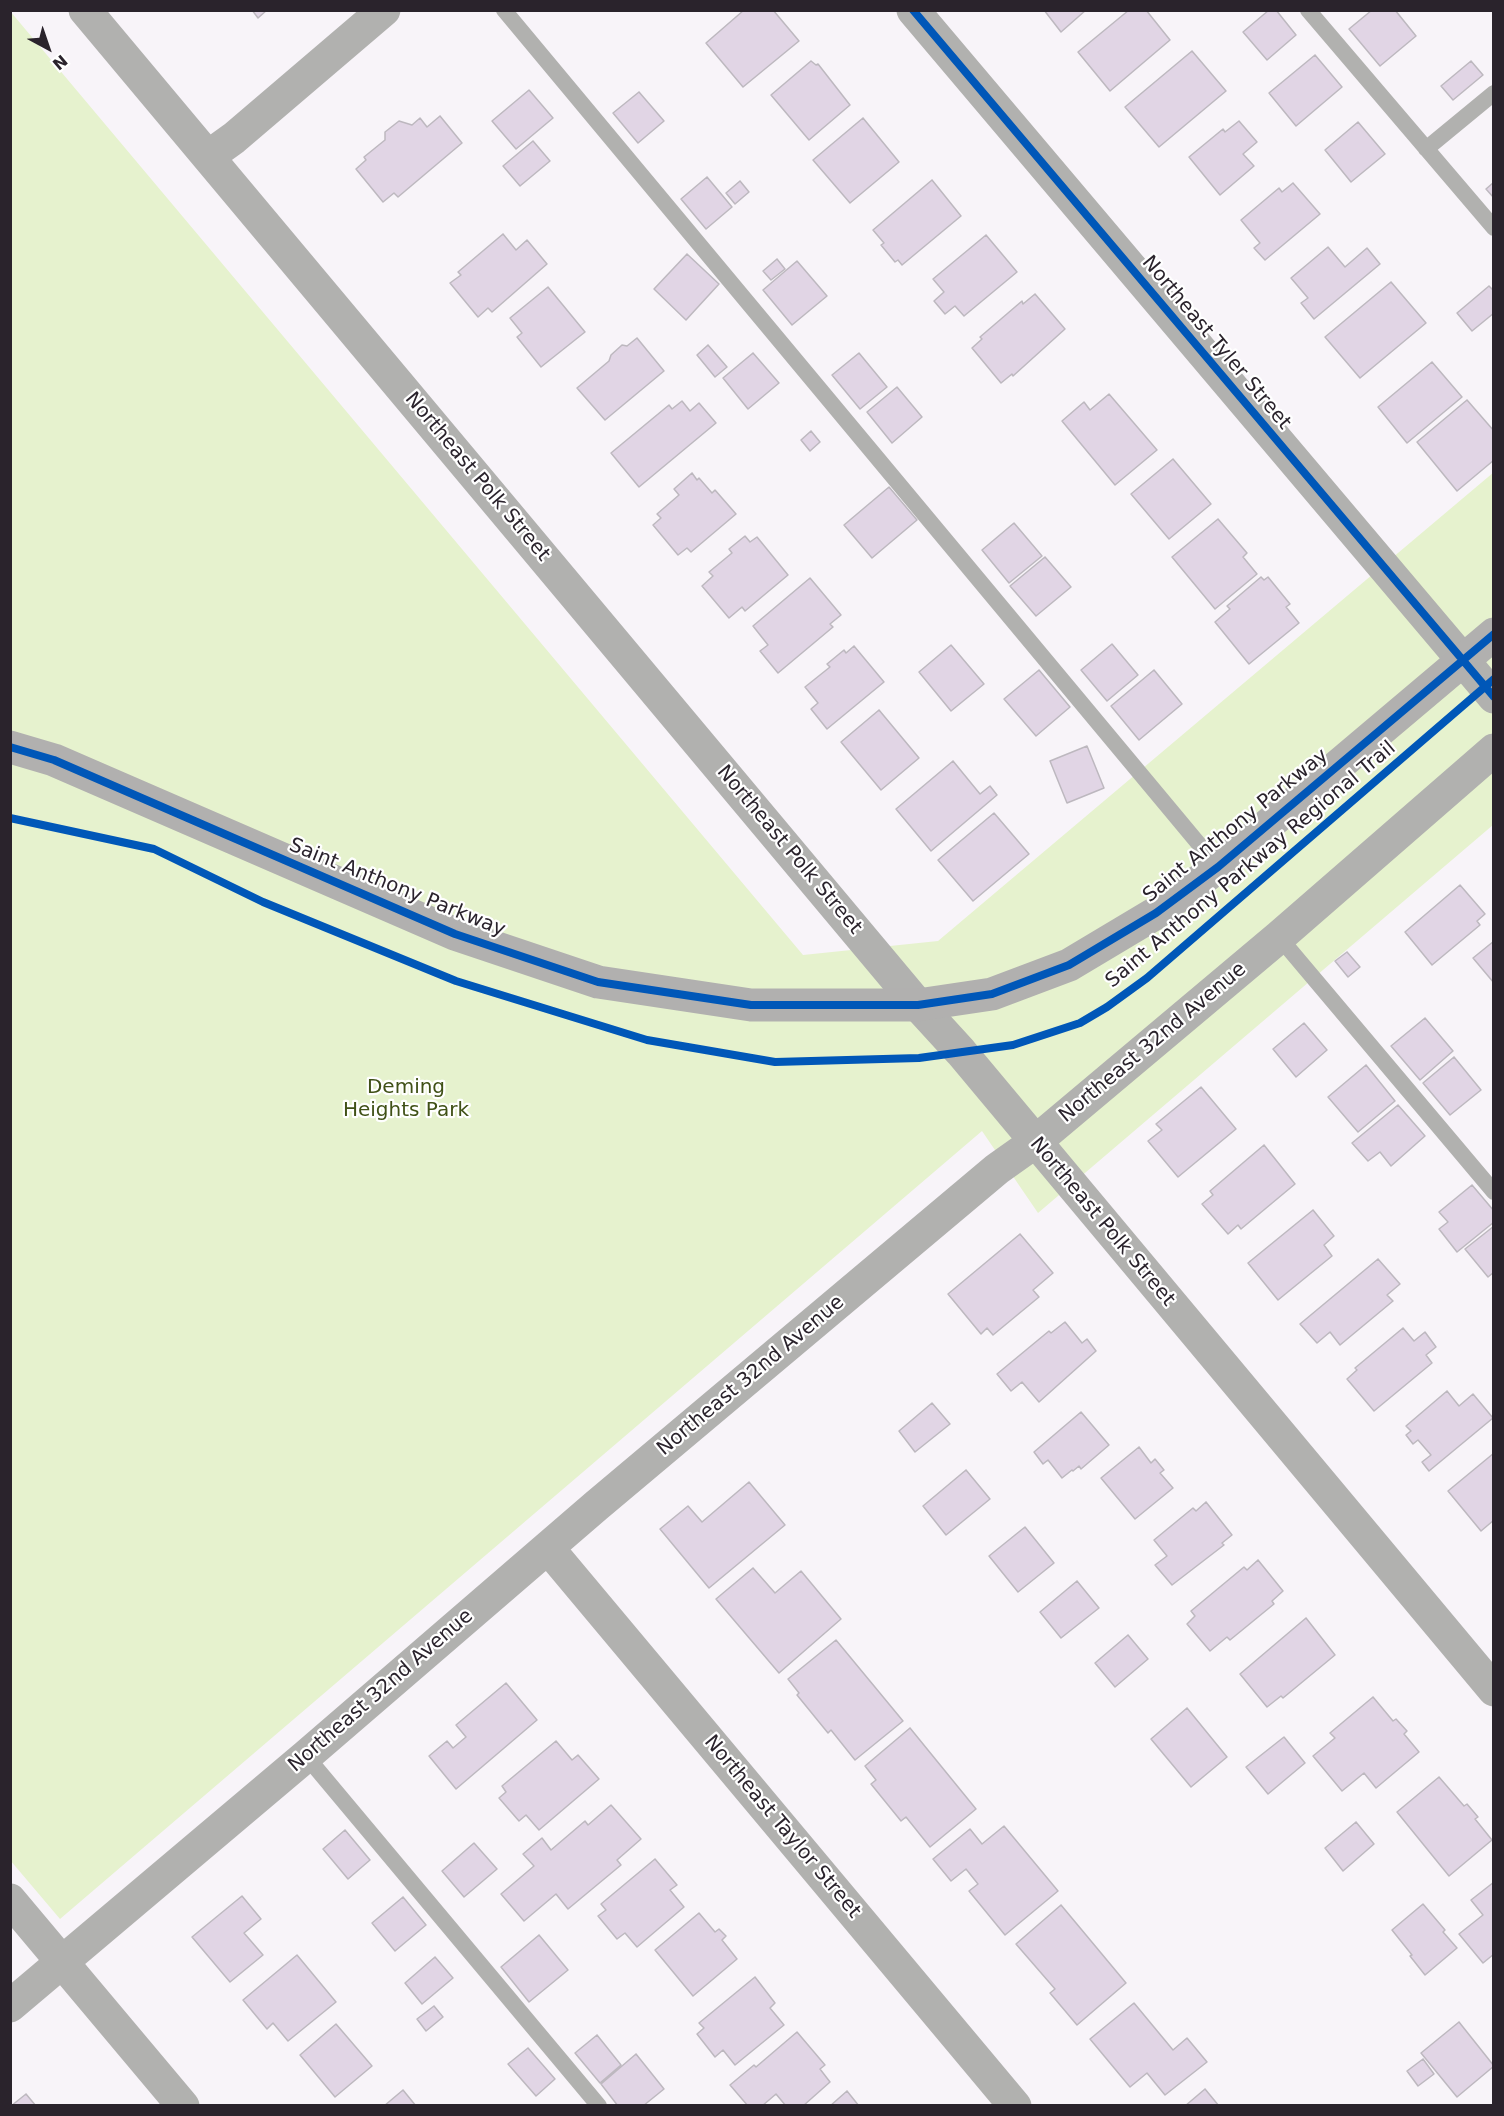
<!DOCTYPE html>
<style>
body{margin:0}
#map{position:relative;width:1504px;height:2116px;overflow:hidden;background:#f8f4f9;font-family:"DejaVu Sans",sans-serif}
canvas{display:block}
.frame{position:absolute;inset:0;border:12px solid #2a232c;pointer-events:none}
.north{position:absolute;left:18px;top:18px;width:60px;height:60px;-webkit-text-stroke:4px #fff;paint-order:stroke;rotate:140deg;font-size:16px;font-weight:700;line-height:24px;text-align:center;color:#2a232c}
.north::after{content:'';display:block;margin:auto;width:21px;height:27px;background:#2a232c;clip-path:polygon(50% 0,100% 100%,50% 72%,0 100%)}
</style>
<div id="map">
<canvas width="1504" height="2116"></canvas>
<div class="frame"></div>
<div class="north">N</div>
</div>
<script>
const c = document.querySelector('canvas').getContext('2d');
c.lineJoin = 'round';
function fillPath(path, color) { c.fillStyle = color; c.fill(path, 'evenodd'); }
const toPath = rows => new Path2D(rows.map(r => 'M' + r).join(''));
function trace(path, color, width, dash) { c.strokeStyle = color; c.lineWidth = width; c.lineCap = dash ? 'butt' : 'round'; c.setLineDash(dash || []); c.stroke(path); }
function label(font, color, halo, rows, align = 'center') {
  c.font = font + ' "DejaVu Sans",sans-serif'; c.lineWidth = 4.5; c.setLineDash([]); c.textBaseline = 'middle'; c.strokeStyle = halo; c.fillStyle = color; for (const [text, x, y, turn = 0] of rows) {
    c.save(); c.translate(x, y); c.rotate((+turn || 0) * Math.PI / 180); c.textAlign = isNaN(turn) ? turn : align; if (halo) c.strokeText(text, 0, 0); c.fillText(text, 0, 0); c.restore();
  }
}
const green = toPath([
 [10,11,803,955,938,941,1494,472,1493,825,1038,1213,982,1131,60,1919,10,1860]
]);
const building = toPath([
 [252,10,267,10,258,18,252,10],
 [744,10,773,10,799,41,743,87,706,43,744,10],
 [1044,10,1086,10,1061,32,1044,10],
 [1129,10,1146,10,1170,40,1110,91,1078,52,1129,10],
 [1269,10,1276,10,1296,35,1267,60,1243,32,1269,10],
 [1372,10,1395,10,1416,36,1380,66,1349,29,1372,10],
 [1192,51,1226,91,1159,147,1125,107,1192,51],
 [1315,55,1342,87,1296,126,1269,93,1315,55],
 [811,61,816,65,818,64,850,105,809,140,771,95,811,61],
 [1471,61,1483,75,1453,100,1441,86,1471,61],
 [529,90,553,118,516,149,492,121,529,90],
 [639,92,664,121,638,143,613,113,639,92],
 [440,116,462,143,398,197,394,193,383,202,356,169,366,160,364,157,385,140,385,132,399,121,412,125,420,118,427,127,440,116],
 [863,118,899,162,850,203,813,160,863,118],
 [1239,121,1257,142,1243,154,1254,166,1220,195,1189,157,1223,129,1225,132,1239,121],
 [1358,122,1385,154,1351,182,1325,150,1358,122],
 [533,141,550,161,520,186,503,166,533,141],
 [707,177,732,207,706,229,681,199,707,177],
 [932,180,961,216,902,265,898,260,895,262,881,245,884,243,873,230,932,180],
 [740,181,749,192,735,204,726,193,740,181],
 [1494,182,1494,198,1486,189,1494,182],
 [1293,183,1320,214,1265,260,1254,248,1260,243,1241,220,1279,188,1282,192,1293,183],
 [503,234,516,250,527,240,547,264,492,312,488,308,478,317,450,283,461,275,458,272,503,234],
 [986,235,1017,272,964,316,955,306,945,314,934,301,944,292,933,279,986,235],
 [1328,247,1345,267,1367,248,1380,264,1314,319,1301,303,1308,298,1291,278,1328,247],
 [687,254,719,284,686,320,654,289,687,254],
 [777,259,785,269,771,280,763,271,777,259],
 [797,261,827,296,792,325,763,290,797,261],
 [1391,282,1426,323,1360,378,1325,337,1391,282],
 [1489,286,1494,291,1494,313,1472,331,1457,313,1489,286],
 [548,287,585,332,541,367,517,337,522,333,510,318,548,287],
 [1035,294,1065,329,1013,376,1012,374,1001,383,972,348,982,339,980,337,1022,301,1023,304,1035,294],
 [637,338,664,371,605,420,577,388,609,361,611,355,622,345,627,346,637,338],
 [708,345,727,367,715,377,697,355,708,345],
 [753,353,779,383,748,409,723,378,753,353],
 [859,353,887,387,860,409,832,375,859,353],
 [1432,362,1462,397,1407,443,1378,407,1432,362],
 [897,387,922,417,892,443,867,412,897,387],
 [1109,394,1157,450,1115,485,1062,421,1084,402,1090,410,1109,394],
 [1467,400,1494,431,1494,460,1457,491,1417,442,1467,400],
 [682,401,690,411,699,403,716,423,639,487,611,453,669,405,672,409,682,401],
 [811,431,820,442,810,451,801,440,811,431],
 [1173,459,1211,504,1169,539,1131,494,1173,459],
 [692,473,697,480,699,478,712,493,715,490,736,514,691,552,687,548,678,555,653,525,661,518,657,514,679,495,674,489,692,473],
 [889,487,917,520,872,558,844,525,889,487],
 [1218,519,1247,553,1243,557,1257,574,1215,609,1172,557,1218,519],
 [1014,523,1042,556,1009,583,982,550,1014,523],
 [745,536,750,542,757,537,788,575,745,611,742,607,729,618,702,586,713,576,709,572,732,553,729,549,745,536],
 [1045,557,1071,587,1036,616,1010,586,1045,557],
 [1261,577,1264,580,1268,577,1290,604,1286,607,1299,623,1249,664,1215,622,1230,609,1227,606,1261,577],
 [810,578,841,615,830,624,833,627,778,673,760,651,768,645,753,626,810,578],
 [1112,644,1138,675,1107,701,1081,670,1112,644],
 [951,645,984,684,951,711,919,672,951,645],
 [854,646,884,682,827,729,811,709,818,703,805,687,830,667,827,664,844,650,846,653,854,646],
 [1039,670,1070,707,1036,736,1004,699,1039,670],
 [1154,670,1182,704,1139,740,1111,706,1154,670],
 [879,710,919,758,881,790,841,742,879,710],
 [1087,746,1104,788,1067,803,1050,761,1087,746],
 [953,761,980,794,990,786,997,795,931,851,896,809,953,761],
 [994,813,1029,854,973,901,938,860,994,813],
 [1460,885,1485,914,1477,921,1480,925,1432,965,1405,932,1460,885],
 [1494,941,1494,983,1473,958,1494,941],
 [1347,952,1360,967,1348,977,1335,961,1347,952],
 [1425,1018,1453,1051,1420,1080,1391,1046,1425,1018],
 [1304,1023,1327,1050,1296,1077,1273,1049,1304,1023],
 [1454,1057,1481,1090,1450,1115,1423,1083,1454,1057],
 [1366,1065,1395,1101,1358,1132,1328,1097,1366,1065],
 [1201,1087,1236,1129,1178,1177,1148,1141,1162,1130,1156,1124,1201,1087],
 [1398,1105,1425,1136,1391,1166,1380,1152,1368,1161,1352,1143,1398,1105],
 [1264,1145,1295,1184,1241,1229,1238,1225,1228,1234,1202,1204,1213,1195,1210,1191,1264,1145],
 [1472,1185,1494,1211,1494,1222,1457,1252,1439,1229,1448,1222,1439,1212,1472,1185],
 [1313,1210,1334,1236,1324,1245,1332,1256,1278,1300,1248,1263,1313,1210],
 [1494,1226,1494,1272,1488,1277,1465,1249,1494,1226],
 [1020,1234,1053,1273,1033,1290,1039,1297,993,1335,987,1328,981,1334,948,1294,1020,1234],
 [1378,1259,1400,1284,1387,1295,1393,1301,1340,1345,1330,1332,1317,1343,1300,1324,1378,1259],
 [1065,1322,1082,1343,1087,1339,1096,1351,1039,1402,1022,1382,1011,1391,997,1374,1049,1331,1051,1333,1065,1322],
 [1403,1328,1414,1341,1425,1332,1436,1347,1426,1355,1432,1363,1374,1411,1347,1379,1357,1370,1355,1368,1403,1328],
 [1447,1391,1459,1406,1473,1394,1493,1418,1429,1471,1422,1462,1431,1455,1418,1440,1413,1444,1406,1435,1411,1431,1406,1426,1447,1391],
 [932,1403,950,1424,915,1452,899,1431,932,1403],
 [1081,1412,1109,1445,1081,1469,1079,1466,1073,1471,1072,1470,1062,1478,1048,1460,1043,1464,1034,1452,1081,1412],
 [1139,1447,1151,1463,1155,1459,1164,1470,1160,1473,1173,1488,1135,1519,1101,1478,1139,1447],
 [1494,1453,1494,1520,1481,1531,1448,1491,1494,1453],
 [966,1470,990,1499,946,1535,923,1506,966,1470],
 [749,1482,785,1525,709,1588,660,1529,688,1506,702,1522,749,1482],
 [1206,1502,1232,1535,1222,1543,1224,1545,1172,1585,1155,1565,1167,1556,1154,1540,1193,1508,1196,1511,1206,1502],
 [1025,1527,1054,1563,1018,1592,989,1556,1025,1527],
 [1258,1560,1283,1591,1272,1601,1274,1604,1230,1640,1227,1637,1210,1651,1187,1624,1195,1616,1191,1611,1244,1567,1247,1570,1258,1560],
 [753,1568,775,1593,801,1571,841,1619,779,1673,716,1599,753,1568],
 [1077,1581,1099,1608,1061,1638,1040,1612,1077,1581],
 [1306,1618,1335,1655,1283,1698,1281,1696,1267,1707,1240,1674,1306,1618],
 [1128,1635,1148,1659,1115,1687,1095,1663,1128,1635],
 [836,1640,903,1721,855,1760,831,1730,828,1733,797,1695,799,1693,788,1679,836,1640],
 [506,1683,537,1720,456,1789,429,1756,447,1741,453,1748,466,1737,456,1725,506,1683],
 [1373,1697,1393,1721,1396,1719,1407,1731,1404,1734,1419,1752,1376,1788,1364,1773,1342,1791,1313,1756,1335,1738,1330,1733,1373,1697],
 [1187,1708,1227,1757,1191,1787,1151,1739,1187,1708],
 [910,1728,976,1809,930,1847,906,1817,901,1821,871,1784,876,1780,865,1766,910,1728],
 [1284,1737,1305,1763,1268,1794,1246,1767,1284,1737],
 [556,1741,572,1760,578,1755,599,1779,539,1830,526,1815,519,1821,499,1798,506,1792,502,1786,556,1741],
 [1439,1777,1464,1806,1467,1804,1478,1817,1475,1819,1492,1840,1449,1876,1397,1812,1439,1777],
 [611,1805,641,1839,617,1860,621,1865,568,1909,556,1894,524,1921,501,1894,534,1866,523,1854,542,1838,551,1850,585,1821,588,1825,611,1805],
 [1356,1822,1374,1844,1343,1871,1325,1848,1356,1822],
 [1004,1826,1058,1891,1005,1935,969,1891,978,1884,966,1869,951,1881,933,1859,970,1829,982,1844,1004,1826],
 [345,1830,370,1860,348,1879,323,1849,345,1830],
 [474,1843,497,1869,464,1897,442,1871,474,1843],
 [655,1859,677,1885,670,1890,684,1907,637,1947,625,1933,617,1939,598,1916,606,1910,601,1904,655,1859],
 [1494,1882,1494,1954,1483,1963,1459,1934,1483,1915,1471,1900,1494,1882],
 [242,1896,261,1919,244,1933,263,1955,230,1982,192,1937,242,1896],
 [403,1897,426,1925,395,1951,372,1923,403,1897],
 [1423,1904,1445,1930,1443,1932,1457,1948,1425,1975,1410,1956,1412,1955,1392,1930,1423,1904],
 [1061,1905,1126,1983,1077,2025,1050,1993,1055,1989,1016,1944,1061,1905],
 [699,1913,715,1932,719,1929,726,1936,722,1940,737,1959,693,1996,655,1950,699,1913],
 [539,1935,568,1970,529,2002,501,1967,539,1935],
 [297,1955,336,2002,288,2041,273,2023,267,2029,243,2000,297,1955],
 [435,1957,453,1978,422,2004,405,1983,435,1957],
 [755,1977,775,2003,770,2008,784,2025,735,2065,723,2050,715,2057,697,2034,704,2028,699,2023,755,1977],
 [1134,2003,1173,2050,1187,2038,1207,2062,1165,2095,1147,2073,1130,2087,1090,2039,1134,2003],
 [434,2006,443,2017,426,2031,417,2019,434,2006],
 [1459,2022,1494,2066,1457,2097,1421,2053,1459,2022],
 [336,2024,372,2066,335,2097,300,2055,336,2024],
 [797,2032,825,2065,820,2069,830,2082,803,2106,786,2106,776,2094,762,2106,748,2106,730,2085,754,2065,756,2067,797,2032],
 [597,2035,621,2065,600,2083,575,2053,597,2035],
 [528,2048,555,2079,536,2096,508,2064,528,2048],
 [636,2054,664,2089,643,2106,618,2106,601,2084,636,2054],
 [1423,2059,1434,2074,1418,2086,1407,2071,1423,2059],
 [1205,2089,1219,2106,1185,2106,1205,2089],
 [403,2090,416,2106,384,2106,403,2090],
 [847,2091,859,2106,830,2106,847,2091],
 [26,2094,36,2106,11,2106,26,2094]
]);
const lane = toPath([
 [504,10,1218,867],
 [1308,10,1494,228],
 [1426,149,1494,93],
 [1279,937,1494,1192],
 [306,1756,599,2106]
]);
const street = toPath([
 [85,10,918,1005,961,1052,1494,1690],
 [913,10,1494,697],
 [209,156,234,138,384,10],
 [548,1548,1015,2106],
 [10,1900,183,2106],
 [10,2006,306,1756,596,1506,997,1169,1035,1142,1279,937,1494,750]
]);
const secondary = toPath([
 [10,747,54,760,455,934,598,982,751,1005,918,1005,992,994,1069,965,1156,913,1218,867,1494,634]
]);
const cycleway = toPath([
 [913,10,1494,697],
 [10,747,54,760,455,934,598,982,751,1005,918,1005,992,994,1069,965,1156,913,1218,867,1494,634],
 [10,818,154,849,263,902,456,981,647,1040,775,1062,919,1058,1013,1045,1080,1023,1107,1007,1147,978,1494,679]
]);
const streetNames = [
 ["Northeast Tyler Street",1216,343,50],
 ["Northeast Polk Street",477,477,50],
 ["Saint Anthony Parkway",1236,826,-39],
 ["Northeast Polk Street",789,850,50],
 ["Saint Anthony Parkway Regional Trail",1251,865,-40],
 ["Saint Anthony Parkway",397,888,22],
 ["Northeast 32nd Avenue",1153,1043,-40],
 ["Northeast Polk Street",1102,1222,50],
 ["Northeast 32nd Avenue",751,1376,-40],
 ["Northeast 32nd Avenue",381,1691,-41],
 ["Northeast Taylor Street",782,1827,50]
];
const parkNames = [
 ["Deming",406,1088],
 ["Heights Park",406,1111]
];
fillPath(green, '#e6f2ce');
fillPath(building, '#e1d5e5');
trace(building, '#bdb8bf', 1.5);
trace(lane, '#b1b1af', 16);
trace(street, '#b1b1af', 33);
trace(secondary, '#b1b0af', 33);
trace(cycleway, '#0057b8', 8);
label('20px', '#2a232c', '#fff', streetNames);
label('20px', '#405117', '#fff', parkNames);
</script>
